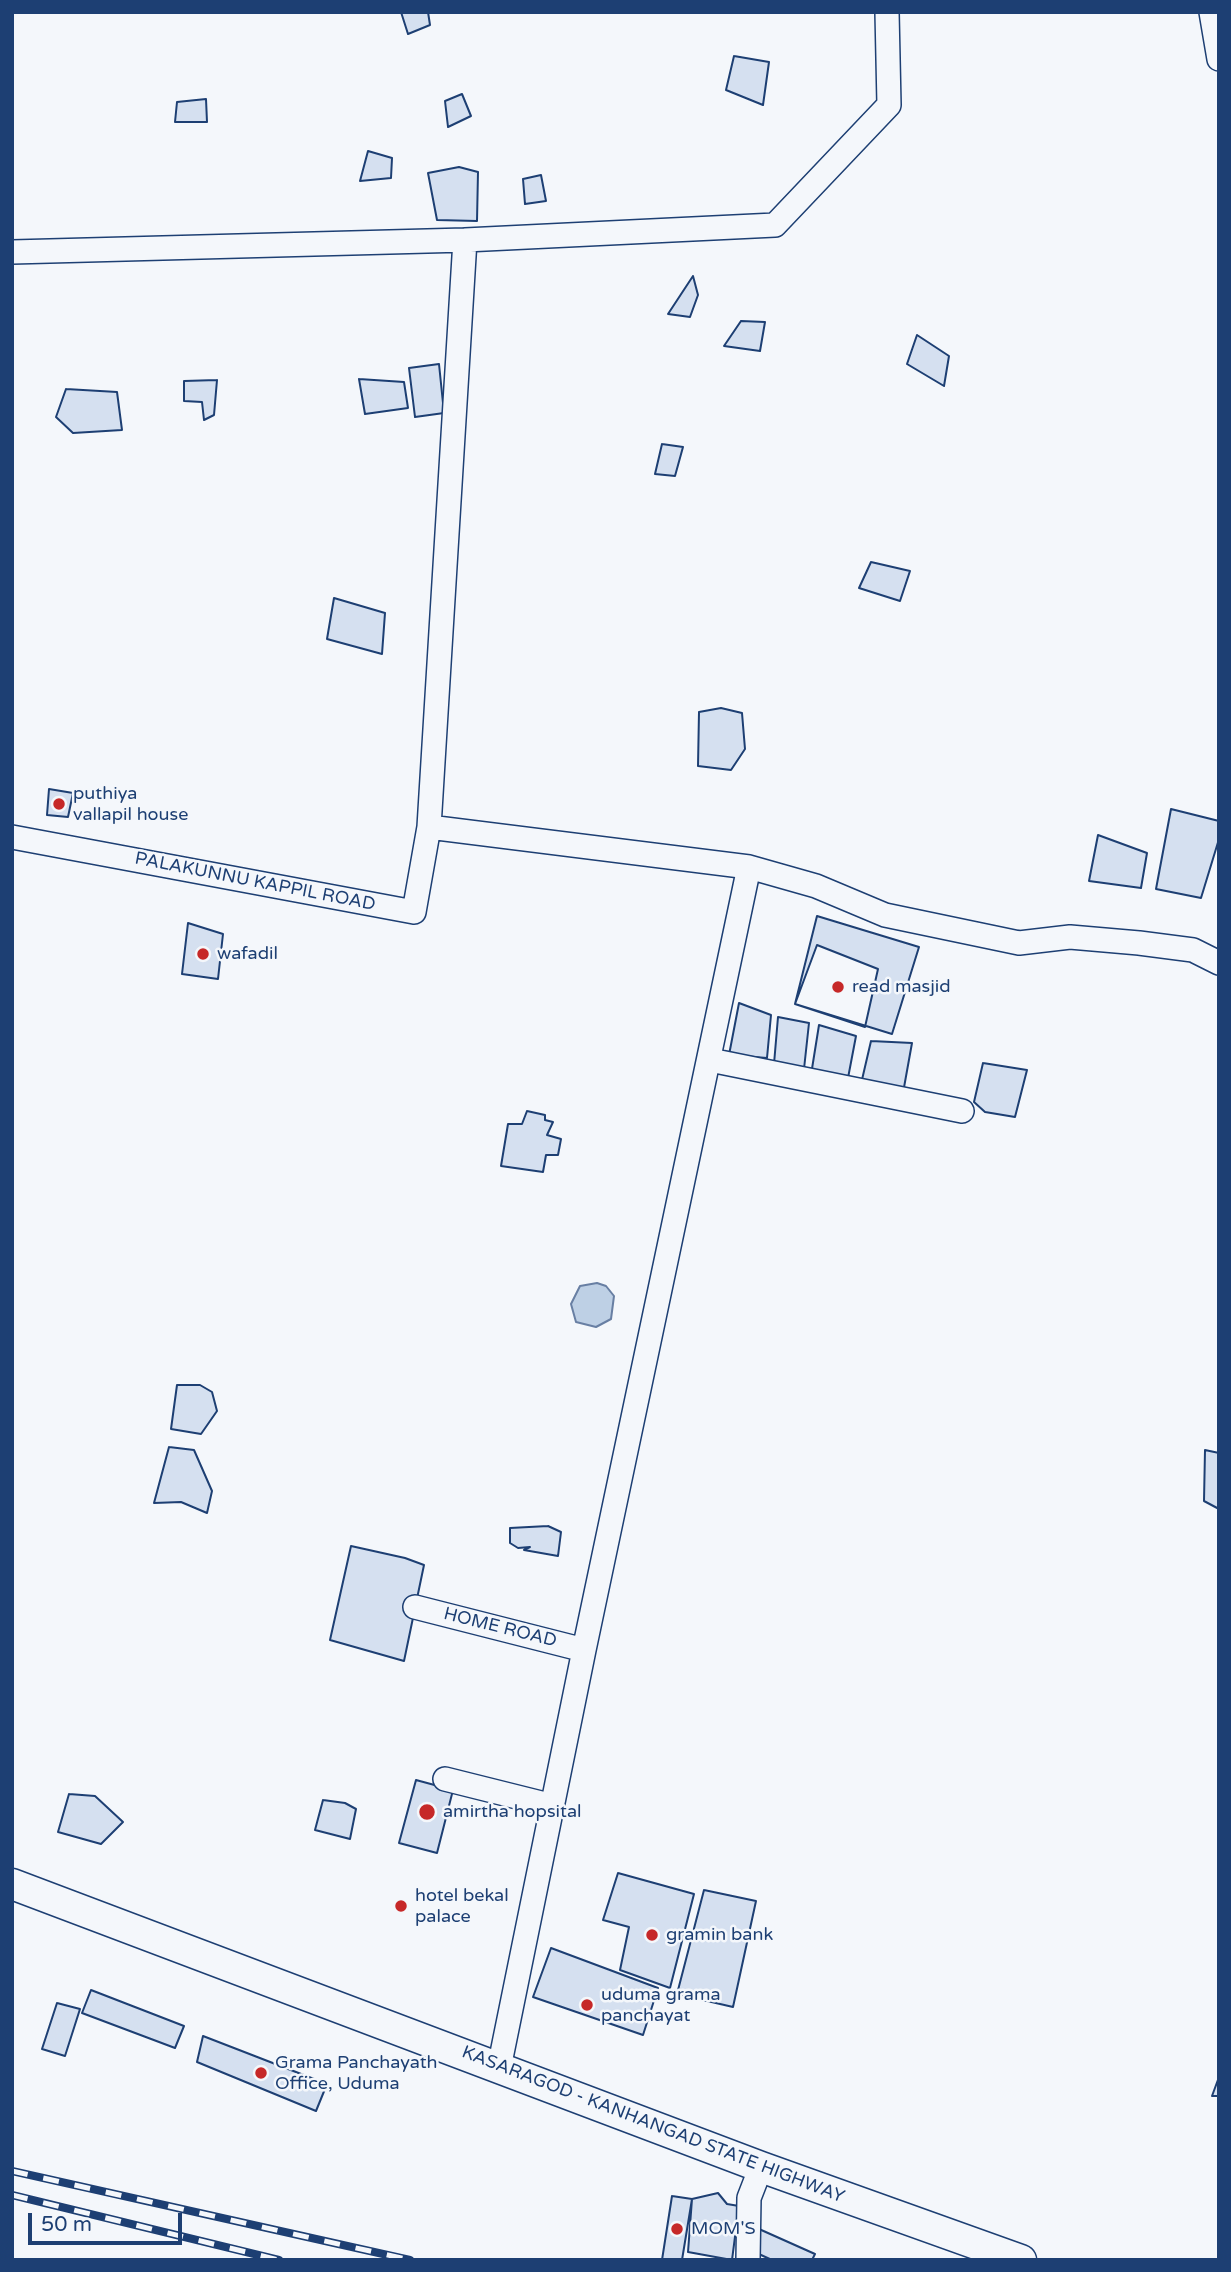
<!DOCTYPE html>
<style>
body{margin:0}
#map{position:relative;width:1231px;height:2272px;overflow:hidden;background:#f4f7fb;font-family:"Varela Round",sans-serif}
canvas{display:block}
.frame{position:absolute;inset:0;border:14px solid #1d3f73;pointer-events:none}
.scale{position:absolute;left:28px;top:2213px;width:154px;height:32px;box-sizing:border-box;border:4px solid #1d3f73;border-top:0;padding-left:9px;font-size:21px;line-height:24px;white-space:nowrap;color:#1d3f73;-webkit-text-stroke:5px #f4f7fb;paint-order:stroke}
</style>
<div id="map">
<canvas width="1231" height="2272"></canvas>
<div class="frame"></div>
<div class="scale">50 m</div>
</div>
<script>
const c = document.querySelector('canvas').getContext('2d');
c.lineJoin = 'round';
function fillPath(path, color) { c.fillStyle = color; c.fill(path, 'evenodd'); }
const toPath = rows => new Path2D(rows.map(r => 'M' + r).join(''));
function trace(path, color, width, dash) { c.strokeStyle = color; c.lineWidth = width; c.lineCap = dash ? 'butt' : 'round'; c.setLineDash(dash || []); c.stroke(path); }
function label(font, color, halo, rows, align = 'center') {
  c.font = font + ' "Varela Round",sans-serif'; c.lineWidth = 5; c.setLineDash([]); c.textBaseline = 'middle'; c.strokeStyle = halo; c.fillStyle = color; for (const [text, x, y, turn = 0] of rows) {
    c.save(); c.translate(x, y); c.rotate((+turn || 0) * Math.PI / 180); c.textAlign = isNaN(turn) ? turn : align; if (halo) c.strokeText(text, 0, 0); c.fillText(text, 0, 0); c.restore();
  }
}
const water = toPath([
 [597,1283,606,1286,614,1296,611,1319,596,1327,576,1322,571,1304,580,1286,597,1283]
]);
const building = toPath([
 [401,12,428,12,430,25,408,34,401,12],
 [734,56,769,62,763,105,726,90,734,56],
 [462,94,471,116,448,127,445,101,462,94],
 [206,99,207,122,175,122,177,102,206,99],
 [368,151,392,158,391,178,360,181,368,151],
 [459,167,478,172,477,221,437,220,428,173,459,167],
 [541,175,546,201,525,204,523,179,541,175],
 [693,276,698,295,690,317,668,314,693,276],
 [741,321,765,322,760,351,724,346,741,321],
 [917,335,949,356,944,386,907,364,917,335],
 [439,364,444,413,415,417,409,368,439,364],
 [359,379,404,382,408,408,365,414,359,379],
 [217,380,214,415,204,420,202,402,184,401,184,381,217,380],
 [66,389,117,392,122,430,73,433,56,417,66,389],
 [662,444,683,447,675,476,655,474,662,444],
 [871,562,910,571,900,601,859,588,871,562],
 [334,598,385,613,382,654,327,639,334,598],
 [721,708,742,713,745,749,731,770,698,766,699,712,721,708],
 [49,789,73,793,68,817,47,815,49,789],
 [1171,809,1219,821,1219,839,1201,898,1156,889,1171,809],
 [1098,835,1147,853,1141,888,1089,881,1098,835],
 [817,916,919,947,892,1034,795,1004,817,916],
 [188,923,223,934,218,979,182,974,188,923],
 [817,945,878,969,865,1027,795,1004,817,945],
 [739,1003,771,1015,767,1058,729,1055,739,1003],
 [778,1017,809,1023,804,1069,774,1064,778,1017],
 [819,1025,856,1036,848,1078,811,1075,819,1025],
 [871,1041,912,1043,903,1093,861,1084,871,1041],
 [983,1063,1027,1070,1015,1117,985,1112,974,1102,983,1063],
 [527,1111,545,1115,545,1120,553,1122,547,1135,561,1139,558,1155,546,1155,543,1172,501,1166,508,1124,522,1124,527,1111],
 [177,1385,200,1385,212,1392,217,1411,201,1434,171,1429,177,1385],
 [169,1447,194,1450,212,1491,207,1513,181,1502,154,1503,169,1447],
 [1205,1450,1219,1453,1219,1509,1204,1501,1205,1450],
 [548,1526,561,1532,558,1556,524,1550,530,1547,518,1548,510,1543,510,1528,548,1526],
 [351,1546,405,1558,424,1565,404,1661,330,1640,351,1546],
 [416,1780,453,1790,437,1853,399,1843,416,1780],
 [69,1794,95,1796,123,1822,101,1844,58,1832,69,1794],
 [323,1800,345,1803,356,1809,350,1839,315,1830,323,1800],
 [618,1873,694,1894,670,1988,620,1970,629,1927,603,1920,618,1873],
 [704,1890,756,1901,733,2007,677,1994,704,1890],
 [551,1948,658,1988,643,2035,533,1997,551,1948],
 [91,1990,184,2026,175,2048,82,2013,91,1990],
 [57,2003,80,2009,65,2056,42,2049,57,2003],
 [203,2036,327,2084,316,2111,197,2062,203,2036],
 [1219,2077,1219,2096,1212,2096,1219,2077],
 [718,2193,727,2204,739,2206,732,2260,688,2252,692,2199,718,2193],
 [672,2196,692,2199,682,2260,662,2260,672,2196],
 [759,2229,815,2254,812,2260,772,2260,750,2250,759,2229]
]);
const minor = toPath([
 [1211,12,1219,59],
 [12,252,465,240],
 [12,837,414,912,429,827],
 [749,867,816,886,885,915,1019,943,1070,937,1139,943,1193,950,1219,963],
 [710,1060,962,1111],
 [415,1607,584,1650],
 [445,1779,553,1806],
 [499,2068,584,1650,749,867,429,827,465,240,775,225,889,105,887,12],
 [748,2260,749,2198,761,2167]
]);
const major = toPath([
 [12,1884,761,2167,1021,2260]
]);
const rail = toPath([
 [12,2171,410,2260],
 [12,2195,279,2260]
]);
const markers = [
 [59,804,7,"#c62828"],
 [203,954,7,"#c62828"],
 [838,987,7,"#c62828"],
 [427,1812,9,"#c62828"],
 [401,1906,7,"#c62828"],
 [652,1935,7,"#c62828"],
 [587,2005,7,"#c62828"],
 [261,2073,7,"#c62828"],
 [677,2229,7,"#c62828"]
];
const poiNames = [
 ["puthiya",73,794],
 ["vallapil house",73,815],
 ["wafadil",217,954],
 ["read masjid",852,987],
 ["amirtha hopsital",443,1812],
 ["hotel bekal",415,1896],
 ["palace",415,1917],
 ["gramin bank",666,1935],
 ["uduma grama",601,1995],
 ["panchayat",601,2016],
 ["Grama Panchayath",275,2063],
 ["Office, Uduma",275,2084],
 ["MOM'S",691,2229]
];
const streetNames = [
 ["PALAKUNNU KAPPIL ROAD",255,882,11],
 ["HOME ROAD",500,1628,14],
 ["KASARAGOD - KANHANGAD STATE HIGHWAY",653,2125,21]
];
fillPath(water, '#bed0e5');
trace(water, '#687fa3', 2);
fillPath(building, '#d5e0f0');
trace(building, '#1d3f73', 2);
trace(minor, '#1d3f73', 26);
trace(major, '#1d3f73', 33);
trace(minor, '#f4f7fb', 23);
trace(major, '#f4f7fb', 30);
trace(rail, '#1d3f73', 8);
trace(rail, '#f4f7fb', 5, [16]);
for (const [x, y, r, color] of markers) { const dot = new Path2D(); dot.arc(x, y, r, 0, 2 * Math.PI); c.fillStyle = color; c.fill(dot); trace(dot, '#f4f7fb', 2.5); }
label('18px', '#1d3f73', '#f4f7fb', poiNames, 'left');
label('18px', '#1d3f73', '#f4f7fb', streetNames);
</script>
